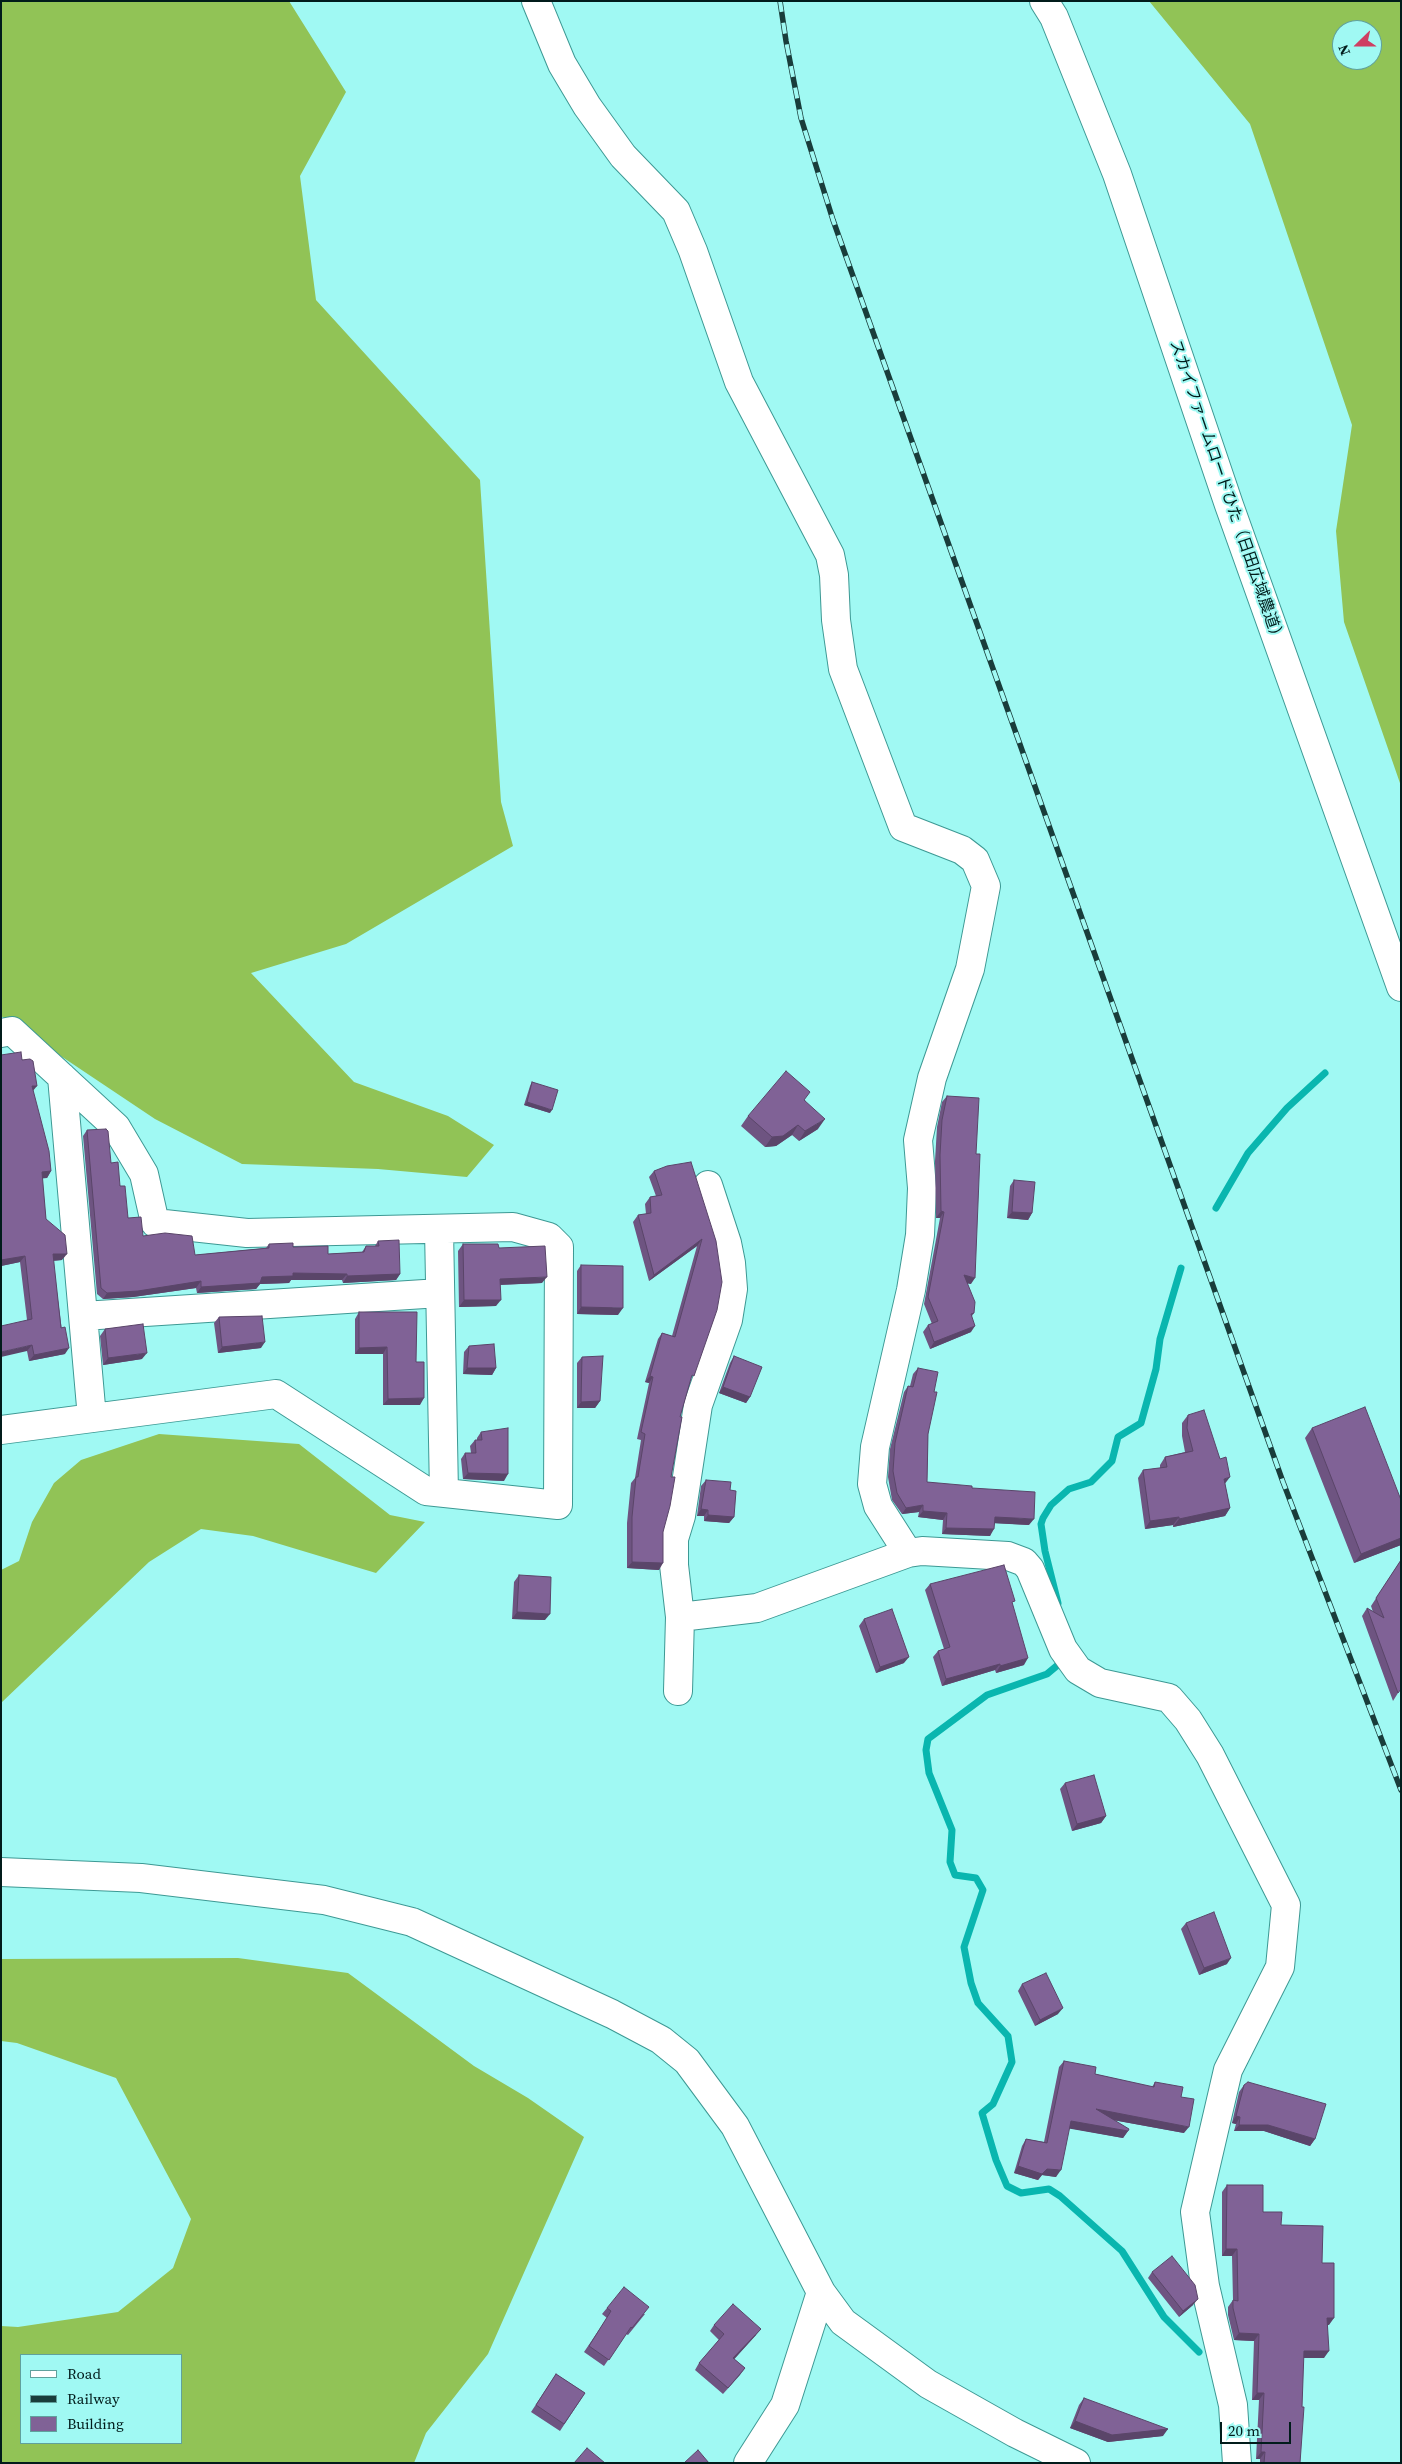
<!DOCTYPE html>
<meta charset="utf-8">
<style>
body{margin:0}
#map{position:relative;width:1402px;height:2464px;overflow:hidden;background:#a0f9f3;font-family:"Source Serif 4",serif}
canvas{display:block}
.frame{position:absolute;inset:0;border:2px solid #011c1b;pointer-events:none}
.legend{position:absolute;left:20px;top:2354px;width:162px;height:90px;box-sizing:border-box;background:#a0f9f3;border:1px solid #60a19d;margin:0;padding:6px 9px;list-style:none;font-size:15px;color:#011c1b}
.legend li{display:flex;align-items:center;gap:10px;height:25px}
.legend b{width:25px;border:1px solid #60a19d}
.north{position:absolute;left:1332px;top:20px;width:50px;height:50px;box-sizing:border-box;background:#a0f9f3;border:1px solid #60a19d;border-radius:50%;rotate:248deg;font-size:14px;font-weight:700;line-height:20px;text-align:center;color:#011c1b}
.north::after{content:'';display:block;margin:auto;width:18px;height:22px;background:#ce3f62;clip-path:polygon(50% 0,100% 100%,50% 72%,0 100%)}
.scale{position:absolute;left:1220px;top:2422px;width:71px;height:22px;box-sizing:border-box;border:2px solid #011c1b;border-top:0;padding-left:6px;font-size:15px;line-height:18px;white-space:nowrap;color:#011c1b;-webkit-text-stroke:4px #a0f9f3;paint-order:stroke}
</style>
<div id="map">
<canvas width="1402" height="2464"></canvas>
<div class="frame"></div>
<ul class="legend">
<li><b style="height:6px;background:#fff"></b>Road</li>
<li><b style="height:6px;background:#193d3b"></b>Railway</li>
<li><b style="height:14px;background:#806296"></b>Building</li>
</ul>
<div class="north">N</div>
<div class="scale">20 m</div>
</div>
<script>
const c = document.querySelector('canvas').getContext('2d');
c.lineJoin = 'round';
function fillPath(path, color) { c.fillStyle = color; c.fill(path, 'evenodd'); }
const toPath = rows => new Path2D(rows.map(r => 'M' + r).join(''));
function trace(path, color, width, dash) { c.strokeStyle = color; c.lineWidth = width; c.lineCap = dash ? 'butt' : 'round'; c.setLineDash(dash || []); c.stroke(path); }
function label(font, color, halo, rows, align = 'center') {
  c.font = font + ' "Source Serif 4","Noto Sans JP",serif'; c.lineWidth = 4; c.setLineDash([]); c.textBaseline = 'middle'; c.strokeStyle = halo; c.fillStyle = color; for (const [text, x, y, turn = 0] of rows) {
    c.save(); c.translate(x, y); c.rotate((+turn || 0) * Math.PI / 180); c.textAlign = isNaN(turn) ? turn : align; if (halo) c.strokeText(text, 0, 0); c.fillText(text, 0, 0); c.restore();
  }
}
const forest = toPath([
 [1,1,289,1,346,92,300,176,316,300,480,480,501,802,513,846,346,944,251,973,354,1082,448,1116,494,1145,467,1177,378,1169,242,1164,155,1119,1,1016],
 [1149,1,1401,1,1401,786,1344,622,1336,531,1352,425,1250,124],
 [1342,30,1372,30,1372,60,1342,60],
 [159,1434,299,1444,390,1515,425,1522,376,1573,253,1536,201,1529,149,1562,1,1703,1,1570,19,1561,32,1522,54,1483,81,1460],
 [238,1958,348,1973,474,2066,528,2098,584,2137,488,2354,426,2433,414,2463,1,2463,1,2326,18,2327,118,2312,173,2268,191,2219,116,2078,17,2043,1,2041,1,1959],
 [21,2355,181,2355,181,2443,21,2443]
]);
const stream = toPath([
 [1216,1208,1248,1153,1287,1108,1325,1073],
 [1058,1603,1045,1551,1041,1524,1043,1518,1051,1505,1069,1489,1091,1482,1112,1461,1118,1437,1141,1423,1156,1369,1160,1339,1181,1268],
 [1065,1659,1047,1674,987,1695,928,1739,926,1750,929,1773,952,1830,950,1862,955,1875,976,1878,983,1890,964,1947,971,1983,978,2003,1008,2036,1012,2062,993,2104,982,2113,996,2160,1007,2186,1021,2193,1049,2189,1060,2196,1122,2251,1164,2317,1199,2352]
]);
const minor = toPath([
 [536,1,562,64,587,106,623,156,676,211,693,251,739,382,830,555,834,575,836,620,843,669,903,827,962,850,975,860,986,886,970,969,932,1078,918,1140,922,1188,920,1235,911,1290,875,1447,872,1484,878,1506,908,1553],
 [1044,1,1054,17,1117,174,1229,505,1401,987],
 [1,1033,12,1031,116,1127,144,1174,155,1223,247,1233,513,1227,549,1237,559,1247,558,1505,426,1491,276,1394,1,1430],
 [62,1077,92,1418],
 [439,1229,444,1493],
 [83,1316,440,1293],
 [680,1617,757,1608,908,1553,922,1551,1008,1556,1024,1562,1030,1569,1063,1649,1078,1670,1100,1683,1169,1698,1188,1720,1210,1755,1286,1905,1280,1967,1228,2070,1195,2212,1205,2286,1233,2405,1237,2463],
 [678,1691,680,1617,674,1565,674,1539,681,1516,698,1405,728,1320,733,1289,731,1263,727,1243,708,1185],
 [1,1872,141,1878,324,1900,412,1922,612,2014,661,2040,687,2061,735,2126,821,2292,843,2322,928,2384,1015,2433,1076,2463],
 [748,2463,785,2405,821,2292]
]);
const rail = toPath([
 [780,1,786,41,801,118,833,220,1283,1482,1401,1790]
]);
const wall = toPath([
 [1,1055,22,1060,33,1091,51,1171,47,1178,42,1178,46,1219,62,1260,53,1261,65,1354,29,1361,27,1351,27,1320,20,1262,1,1266],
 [532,1082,550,1113,524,1105,530,1086],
 [947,1096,971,1284,967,1283,974,1313,972,1316,971,1332,930,1349,923,1332,928,1325,932,1324,924,1304,940,1218,936,1218,935,1161,937,1127,942,1102],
 [805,1100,818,1129,799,1141,792,1135,776,1146,765,1147,741,1126,748,1116],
 [87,1130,111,1163,120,1186,128,1218,143,1236,195,1255,266,1248,269,1244,293,1247,328,1254,362,1252,366,1246,375,1246,378,1241,400,1274,396,1280,343,1283,342,1280,291,1280,289,1283,260,1284,256,1289,197,1293,196,1288,133,1297,103,1299,97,1294,83,1136],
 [654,1171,716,1241,690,1382,680,1417,663,1532,659,1570,627,1568,627,1523,631,1483,635,1478,641,1440,637,1439,649,1383,645,1382,658,1339,662,1333,672,1336,697,1246,649,1281,633,1222,638,1215,646,1214,645,1204,650,1197,656,1196,649,1177],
 [1014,1180,1032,1213,1028,1220,1007,1218,1010,1186],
 [463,1244,499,1248,542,1283,500,1285,496,1306,459,1307,458,1251],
 [581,1265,618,1315,577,1314,577,1271],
 [359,1312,416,1362,420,1405,383,1405,383,1354,355,1354,355,1319],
 [219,1317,261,1348,218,1353,214,1323],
 [105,1329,142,1359,103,1365,100,1336],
 [469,1346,496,1368,492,1375,463,1374,464,1352],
 [734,1356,750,1397,746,1403,719,1393,730,1363],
 [582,1357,600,1401,595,1408,577,1408,577,1363],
 [918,1368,934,1392,928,1434,927,1482,972,1488,1029,1525,995,1523,990,1536,942,1534,943,1520,918,1517,919,1512,902,1514,892,1500,888,1477,890,1449,904,1392,908,1386,910,1386,913,1374],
 [1188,1415,1225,1484,1230,1508,1225,1516,1173,1527,1173,1525,1145,1529,1138,1478,1143,1470,1160,1468,1160,1465,1165,1457,1185,1452,1182,1436,1182,1423],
 [1312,1428,1401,1500,1401,1545,1354,1563,1305,1438],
 [481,1432,504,1481,463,1479,461,1459,465,1453,471,1453,470,1446,475,1440,477,1440,477,1438],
 [706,1480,730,1490,734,1517,729,1523,704,1521,704,1516,697,1516,701,1486],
 [1401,1560,1398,1693,1393,1701,1362,1616,1367,1608,1373,1612,1371,1606],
 [519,1575,545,1620,512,1619,514,1582],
 [930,1584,1012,1605,1024,1665,996,1673,995,1670,942,1686,933,1657,938,1651,944,1649,925,1590],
 [864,1619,904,1663,876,1673,859,1626],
 [1065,1783,1106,1816,1101,1823,1072,1831,1060,1789],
 [1186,1923,1227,1964,1199,1975,1181,1929],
 [1022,1984,1058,2014,1035,2026,1018,1991],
 [1064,2061,1095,2074,1152,2087,1155,2082,1181,2097,1184,2133,1113,2120,1128,2131,1123,2138,1069,2128,1056,2177,1042,2175,1038,2180,1014,2173,1022,2146,1026,2139,1044,2142,1059,2067],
 [1244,2085,1315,2139,1310,2146,1264,2131,1234,2131,1236,2124,1232,2123,1239,2092],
 [1227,2185,1281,2225,1322,2263,1329,2325,1328,2325,1324,2358,1303,2358,1300,2463,1260,2463,1260,2459,1256,2459,1259,2400,1252,2400,1254,2341,1234,2340,1228,2315,1228,2307,1233,2300,1232,2256,1222,2256,1222,2192],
 [1152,2272,1193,2305,1179,2317,1148,2278],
 [607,2308,645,2314,628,2335,626,2334,604,2366,584,2352,607,2318,602,2314],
 [714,2325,756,2335,734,2359,745,2368,723,2394,695,2370,699,2363,719,2340,710,2331],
 [556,2374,585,2393,560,2431,531,2412],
 [1084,2398,1163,2436,1108,2442,1070,2428,1079,2405]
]);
const shadedWall = toPath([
 [32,1086,37,1086,32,1092],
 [527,1102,552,1110,550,1113,524,1105],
 [825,1119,818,1129,799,1141,805,1131],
 [798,1125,792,1135,776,1146,765,1147,772,1137],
 [51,1171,47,1178,37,1179,42,1172],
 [941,1211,944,1212,940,1218,936,1218],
 [1012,1212,1032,1213,1028,1220,1007,1218],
 [702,1239,697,1246,649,1281,654,1275],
 [53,1254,67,1254,62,1260,48,1261],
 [25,1256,20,1262,1,1266,1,1260],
 [293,1273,347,1274,342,1280,291,1280,289,1283,260,1284,256,1289,197,1293,201,1287,262,1277],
 [400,1274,396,1280,343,1283,347,1276],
 [964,1275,975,1278,971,1284,959,1282],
 [547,1277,542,1283,495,1285,500,1279],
 [201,1281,196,1288,133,1297,103,1299,107,1293],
 [464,1300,501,1300,496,1306,459,1307],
 [581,1307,623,1308,618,1315,577,1314],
 [975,1326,971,1332,930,1349,934,1342],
 [265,1342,261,1348,218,1353,222,1347],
 [32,1345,27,1351,1,1357,1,1352],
 [387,1347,383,1354,355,1354,359,1348],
 [69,1348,65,1354,29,1361,34,1355],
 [147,1353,142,1359,103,1365,108,1358],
 [467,1368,496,1368,492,1375,463,1374],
 [650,1376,653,1377,649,1383,645,1382],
 [723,1387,750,1397,746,1403,719,1393],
 [424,1398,420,1405,383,1405,388,1399],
 [600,1401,595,1408,577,1408,581,1402],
 [468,1473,508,1474,504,1481,463,1479],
 [1230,1477,1224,1485,1224,1479],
 [923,1505,919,1512,902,1514,906,1508],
 [1230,1508,1225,1516,1173,1527,1179,1519],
 [701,1509,708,1510,704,1516,697,1516],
 [923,1511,947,1513,943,1520,918,1517],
 [708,1515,734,1517,729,1523,704,1521],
 [995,1517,1034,1519,1029,1525,990,1523],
 [1179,1517,1173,1525,1145,1529,1150,1521],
 [946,1528,994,1529,990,1536,942,1534],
 [1401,1538,1401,1545,1354,1563,1361,1554],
 [632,1562,663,1563,659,1570,627,1568],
 [517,1612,550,1614,545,1620,512,1619],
 [909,1657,904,1663,876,1673,880,1667],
 [1028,1658,1024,1665,996,1673,1000,1666],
 [1000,1664,995,1670,942,1686,946,1679],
 [1106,1816,1101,1823,1072,1831,1077,1824],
 [1231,1958,1227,1964,1199,1975,1204,1968],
 [1063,2008,1058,2014,1035,2026,1040,2020],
 [1096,2109,1189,2127,1184,2133,1091,2116],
 [1236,2116,1240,2117,1236,2124,1232,2123],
 [1071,2121,1128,2131,1123,2138,1066,2128],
 [1239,2125,1268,2125,1315,2139,1310,2146,1264,2131,1234,2131],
 [1018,2166,1047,2169,1061,2170,1056,2177,1042,2175,1038,2180,1014,2173],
 [1226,2249,1237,2249,1232,2256,1222,2256],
 [1198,2299,1193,2305,1179,2317,1183,2311],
 [1327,2318,1334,2318,1329,2325,1322,2325],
 [761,2329,756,2335,729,2365,733,2358],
 [1239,2333,1259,2334,1254,2341,1234,2340],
 [1304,2351,1329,2351,1324,2358,1299,2358],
 [745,2368,740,2375,723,2394,728,2388],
 [1257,2393,1264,2393,1259,2400,1252,2400],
 [1075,2421,1168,2429,1163,2436,1108,2442,1070,2428],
 [1261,2452,1265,2452,1260,2459,1256,2459]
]);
const building = toPath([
 [21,1052,22,1060,30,1059,33,1061,37,1086,32,1086,49,1151,51,1171,42,1172,46,1219,65,1235,67,1254,53,1254,61,1328,65,1327,69,1348,34,1355,32,1345,1,1352,1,1326,32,1319,25,1256,1,1260,1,1055,21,1052],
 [786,1071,810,1092,804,1100,825,1119,805,1131,798,1125,783,1136,772,1137,748,1116,786,1071],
 [532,1082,558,1090,552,1110,527,1102,532,1082],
 [947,1096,979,1098,976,1154,980,1154,975,1278,964,1275,975,1302,974,1313,971,1314,975,1326,934,1342,928,1325,938,1321,928,1297,944,1212,941,1211,940,1155,942,1120,947,1096],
 [106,1129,108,1131,111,1163,118,1162,120,1186,125,1186,128,1218,141,1217,143,1236,165,1233,192,1236,195,1255,269,1248,269,1244,293,1243,293,1247,328,1246,328,1254,364,1252,366,1246,379,1246,378,1241,399,1240,400,1274,347,1276,347,1274,293,1273,293,1276,262,1277,260,1283,201,1287,201,1281,138,1291,107,1293,101,1288,87,1130,106,1129],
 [691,1162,716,1241,722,1282,717,1310,694,1376,692,1375,680,1417,682,1417,671,1477,675,1477,670,1506,663,1532,663,1563,632,1562,632,1517,636,1477,638,1477,645,1434,641,1432,653,1377,650,1376,662,1333,675,1337,702,1239,654,1275,638,1215,651,1213,650,1197,662,1195,654,1171,667,1166,691,1162],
 [1014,1180,1035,1182,1032,1213,1012,1212,1014,1180],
 [463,1244,498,1244,499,1248,545,1246,547,1277,500,1279,501,1300,464,1300,463,1244],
 [581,1265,623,1266,623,1308,581,1307,581,1265],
 [359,1312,417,1312,416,1362,424,1362,424,1398,388,1399,387,1347,359,1348,359,1312],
 [262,1316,265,1342,222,1347,219,1317,262,1316],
 [143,1324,147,1353,108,1358,105,1329,143,1324],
 [494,1344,496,1368,467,1368,469,1346,494,1344],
 [603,1356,600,1401,581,1402,582,1357,603,1356],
 [734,1356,762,1367,750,1397,723,1387,734,1356],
 [918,1368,938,1372,934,1392,937,1392,928,1434,927,1482,972,1486,972,1488,1035,1492,1034,1519,995,1517,994,1529,946,1528,947,1513,923,1511,923,1505,906,1508,897,1493,893,1471,895,1443,908,1386,913,1387,918,1368],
 [1365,1407,1401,1500,1401,1538,1361,1554,1312,1428,1365,1407],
 [1204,1410,1220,1459,1226,1457,1230,1477,1224,1479,1230,1508,1179,1519,1179,1517,1150,1521,1143,1470,1167,1467,1165,1457,1193,1451,1187,1428,1188,1415,1204,1410],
 [508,1428,508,1474,468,1473,465,1453,476,1453,475,1440,482,1440,481,1432,508,1428],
 [706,1480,731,1482,730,1490,736,1491,734,1517,708,1515,708,1510,701,1509,706,1480],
 [1401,1560,1401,1689,1398,1693,1367,1608,1384,1618,1376,1598,1401,1560],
 [1004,1565,1015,1601,1012,1602,1028,1658,1000,1666,1000,1664,946,1679,938,1651,950,1647,930,1584,1004,1565],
 [519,1575,551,1577,550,1614,517,1612,519,1575],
 [892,1609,909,1657,880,1667,864,1619,892,1609],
 [1094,1775,1106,1816,1077,1824,1065,1783,1094,1775],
 [1214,1912,1231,1958,1204,1968,1186,1923,1214,1912],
 [1046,1973,1063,2008,1040,2020,1022,1984,1046,1973],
 [1064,2061,1096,2067,1095,2074,1154,2087,1155,2082,1183,2087,1181,2097,1194,2099,1189,2127,1096,2109,1129,2129,1128,2131,1071,2121,1061,2170,1047,2169,1042,2174,1018,2166,1026,2139,1047,2143,1064,2061],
 [1248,2082,1326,2104,1315,2139,1268,2125,1239,2125,1240,2117,1236,2116,1244,2085,1248,2082],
 [1227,2185,1263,2185,1263,2212,1282,2212,1281,2225,1323,2226,1322,2263,1334,2263,1334,2318,1327,2318,1329,2351,1304,2351,1302,2407,1304,2407,1300,2463,1264,2463,1265,2452,1261,2452,1264,2393,1257,2393,1259,2334,1239,2333,1233,2308,1233,2300,1238,2301,1237,2249,1226,2249,1227,2185],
 [1172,2256,1195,2285,1198,2299,1183,2311,1152,2272,1172,2256],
 [624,2287,649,2307,632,2328,631,2327,609,2360,589,2346,611,2311,607,2308,624,2287],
 [733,2304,761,2329,733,2358,745,2368,728,2388,699,2363,724,2334,714,2325,733,2304],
 [556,2374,585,2393,564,2424,536,2405,556,2374],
 [1084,2398,1168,2429,1112,2435,1075,2421,1084,2398],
 [587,2448,605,2463,574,2463,587,2448],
 [698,2450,709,2463,684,2463,698,2450]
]);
const streetNames = [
 ["スカイファームロードひた（日田広域農道）",1226,492,71]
];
fillPath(forest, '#91c356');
trace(stream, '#09b6af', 7);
trace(minor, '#3d9994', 30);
trace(minor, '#fff', 28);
trace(rail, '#193d3b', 5.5);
trace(rail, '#a0f9f3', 4, [11]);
fillPath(wall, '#6e5481');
fillPath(shadedWall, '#5a4569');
fillPath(building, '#806296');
trace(building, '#5a4569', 1);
label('16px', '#011c1b', '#a0f9f3', streetNames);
</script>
